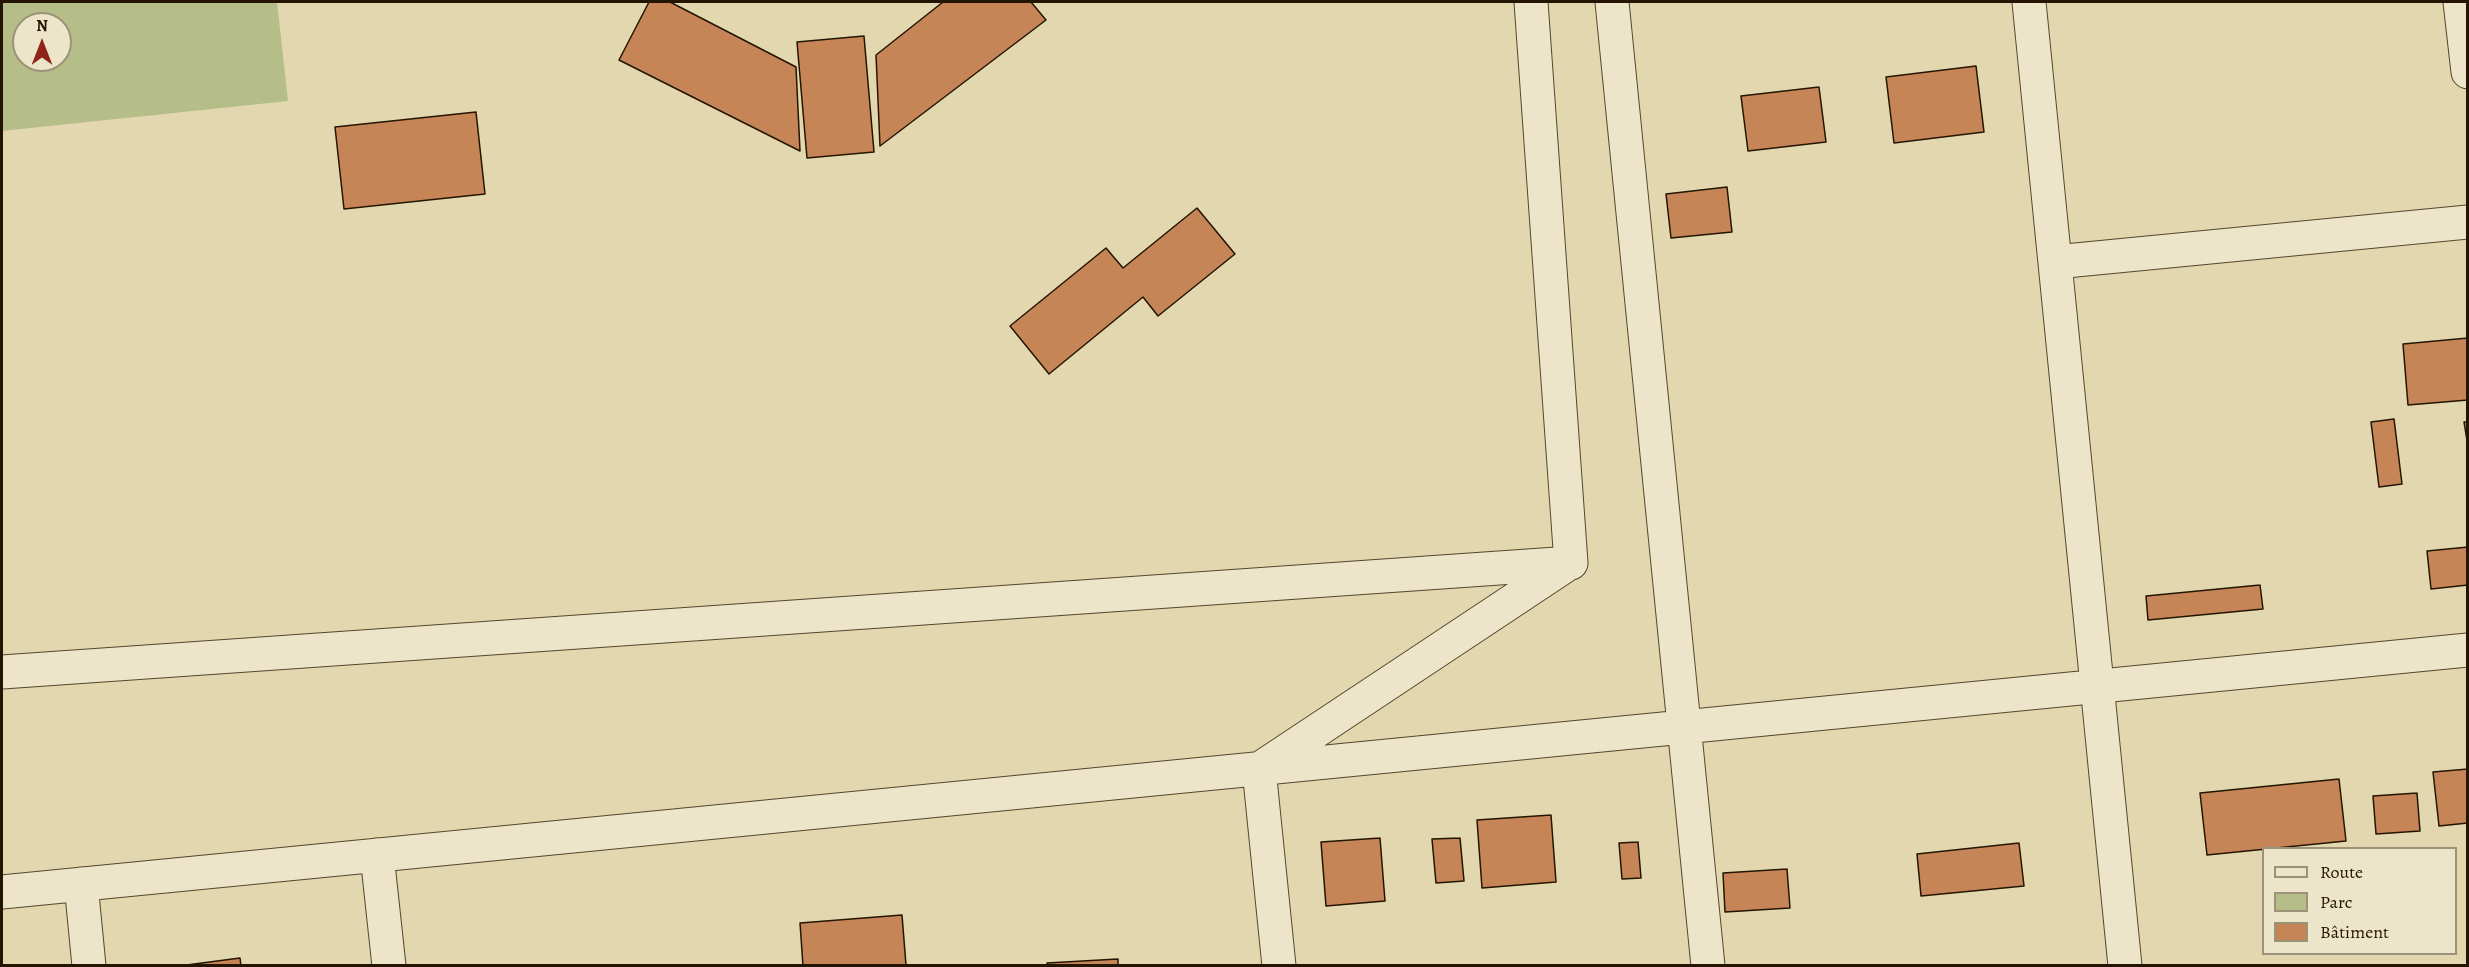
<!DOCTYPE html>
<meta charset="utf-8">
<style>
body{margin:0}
#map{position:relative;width:2469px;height:967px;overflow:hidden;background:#e2d7ae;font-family:Alegreya,serif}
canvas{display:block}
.frame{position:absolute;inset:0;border:3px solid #241502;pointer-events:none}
.legend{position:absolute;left:2262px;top:847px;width:195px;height:108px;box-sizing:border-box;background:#ece5ca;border:2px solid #9c927a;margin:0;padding:8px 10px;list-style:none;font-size:18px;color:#241502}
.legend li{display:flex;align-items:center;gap:12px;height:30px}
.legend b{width:30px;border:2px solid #9c927a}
.north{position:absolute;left:12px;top:12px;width:60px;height:60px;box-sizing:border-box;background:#ece5ca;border:2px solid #9c927a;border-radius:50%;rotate:0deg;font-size:16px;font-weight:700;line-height:24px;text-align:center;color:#241502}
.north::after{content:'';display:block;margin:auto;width:21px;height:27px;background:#8f2418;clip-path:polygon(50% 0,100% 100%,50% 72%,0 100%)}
</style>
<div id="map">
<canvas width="2469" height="967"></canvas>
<div class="frame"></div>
<ul class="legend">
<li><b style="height:8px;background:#ece5ca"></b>Route</li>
<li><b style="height:16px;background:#b5be89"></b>Parc</li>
<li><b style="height:16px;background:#c68557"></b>Bâtiment</li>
</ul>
<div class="north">N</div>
</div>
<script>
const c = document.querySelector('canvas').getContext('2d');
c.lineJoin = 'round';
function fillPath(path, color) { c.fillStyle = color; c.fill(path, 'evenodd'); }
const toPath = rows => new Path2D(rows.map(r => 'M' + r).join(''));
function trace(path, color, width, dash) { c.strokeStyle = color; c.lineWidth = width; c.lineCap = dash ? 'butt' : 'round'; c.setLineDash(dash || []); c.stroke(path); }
const green = toPath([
 [2,2,277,2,288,101,2,131],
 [24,24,60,24,60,60,24,60]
]);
const building = toPath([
 [649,2,670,2,796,67,800,151,619,60,649,2],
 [943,2,1031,2,1046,20,880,146,876,55,943,2],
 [864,36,874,152,807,158,797,42,864,36],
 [1976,66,1984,132,1894,143,1886,77,1976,66],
 [1819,87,1826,142,1748,151,1741,96,1819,87],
 [476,112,485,194,344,209,335,127,476,112],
 [1727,187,1732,232,1671,238,1666,194,1727,187],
 [1197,208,1235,254,1158,316,1143,297,1049,374,1010,326,1106,248,1123,268,1197,208],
 [2468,338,2468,400,2408,405,2403,344,2468,338],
 [2394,419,2402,484,2379,487,2371,422,2394,419],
 [2464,422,2468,422,2468,447,2464,422],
 [2468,547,2468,585,2431,589,2427,551,2468,547],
 [2260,585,2263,609,2148,620,2146,596,2260,585],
 [2468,769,2468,823,2439,826,2433,772,2468,769],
 [2339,779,2346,841,2207,855,2200,793,2339,779],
 [2417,793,2420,831,2376,834,2373,796,2417,793],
 [1551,815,1556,882,1482,888,1477,820,1551,815],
 [1380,838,1385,901,1326,906,1321,842,1380,838],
 [1460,838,1464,881,1436,883,1432,839,1460,838],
 [1638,842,1641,878,1622,879,1619,843,1638,842],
 [2019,843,2024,886,1921,896,1917,854,2019,843],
 [1787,869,1790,908,1725,912,1723,873,1787,869],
 [902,915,906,965,803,966,800,923,902,915],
 [240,958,241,966,179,966,240,958],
 [1118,959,1118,966,1047,966,1047,963,1118,959]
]);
const street = toPath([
 [1612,2,1708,966],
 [2029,2,2125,966],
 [2460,2,2468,72],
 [2055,262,2468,222],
 [2,672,1571,563,1531,2],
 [377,855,389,966],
 [81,884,89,966],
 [2,892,2468,650],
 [1279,966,1259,769,1568,564]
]);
fillPath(green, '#b5be89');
fillPath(building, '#c68557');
trace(building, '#241502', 1.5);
trace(street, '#54462d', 35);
trace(street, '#ece5ca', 33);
</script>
